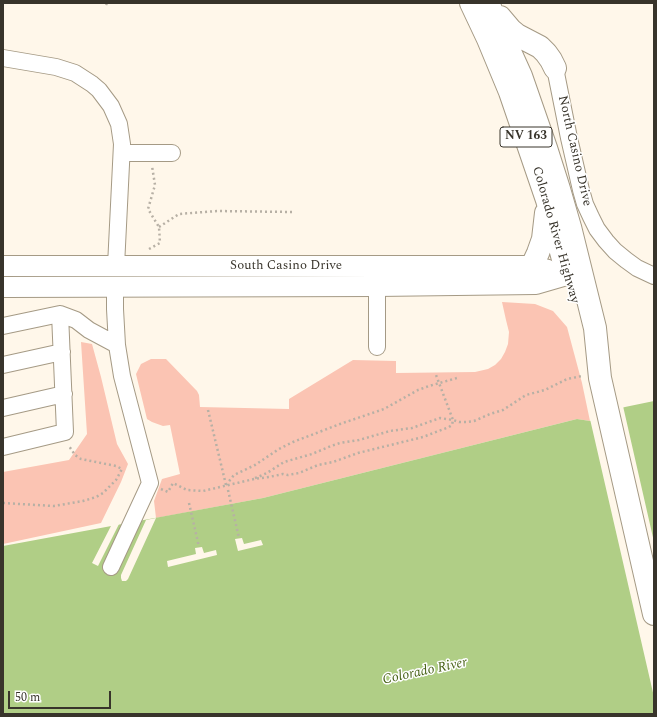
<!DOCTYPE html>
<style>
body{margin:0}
#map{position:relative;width:657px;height:717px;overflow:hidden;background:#fff7ea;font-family:Spectral,serif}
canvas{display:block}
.frame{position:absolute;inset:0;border:4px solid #38342b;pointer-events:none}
.scale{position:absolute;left:8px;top:691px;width:103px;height:18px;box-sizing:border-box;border:2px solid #38342b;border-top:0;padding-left:5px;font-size:12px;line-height:14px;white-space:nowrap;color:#38342b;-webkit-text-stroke:3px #fff;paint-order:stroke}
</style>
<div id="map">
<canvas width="657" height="717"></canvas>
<div class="frame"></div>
<div class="scale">50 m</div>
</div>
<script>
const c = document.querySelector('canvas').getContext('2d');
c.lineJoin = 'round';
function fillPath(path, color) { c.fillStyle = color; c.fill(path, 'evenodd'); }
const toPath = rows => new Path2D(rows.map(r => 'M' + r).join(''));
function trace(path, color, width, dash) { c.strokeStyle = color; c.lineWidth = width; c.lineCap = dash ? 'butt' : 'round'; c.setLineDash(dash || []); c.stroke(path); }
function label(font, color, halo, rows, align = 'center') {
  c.font = font + ' Spectral,serif'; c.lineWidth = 3; c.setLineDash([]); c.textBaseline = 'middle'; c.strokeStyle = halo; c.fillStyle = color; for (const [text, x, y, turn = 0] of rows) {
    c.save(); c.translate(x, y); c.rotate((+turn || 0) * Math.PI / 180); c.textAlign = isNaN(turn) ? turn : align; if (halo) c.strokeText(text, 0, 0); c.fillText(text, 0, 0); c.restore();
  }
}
const green = toPath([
 [502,302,535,304,553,311,567,327,582,383,590,421,577,419,263,498,156,518,154,501,162,479,180,474,170,425,163,426,152,422,147,419,136,374,141,364,151,359,166,359,197,391,199,395,200,407,289,409,289,399,353,360,396,361,396,373,475,372,488,369,495,365,501,359,505,352,508,344,509,332,506,320],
 [81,342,92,344,101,377,117,444,128,464,121,482,101,523,3,544,3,472,69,460,87,434]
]);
const water = toPath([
 [654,401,654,714,3,714,3,546,263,498,577,419,590,421,607,412,625,407]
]);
const pier = toPath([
 [623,406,654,542,654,697,590,419,606,410],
 [156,518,128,579,126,581,122,581,121,578,121,575,146,520],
 [120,522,98,566,92,563,112,524],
 [242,538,244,544,261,540,263,545,238,551,235,539],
 [202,547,204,553,216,550,217,555,168,567,167,561,196,554,195,548]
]);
const path = toPath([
 [106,5,107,3],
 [159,227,179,214,217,211,293,212],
 [149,249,160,243,159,227,148,209,155,185,152,166],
 [208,410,226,485],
 [255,478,258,477,267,473,284,462,312,454,331,446,340,443,359,440,390,431,412,428,440,418,453,420,436,375],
 [226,485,234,475,255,465,279,449,293,442,340,424,384,409,418,390,429,386,457,378,459,376],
 [161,489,168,492,173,483,187,490,203,491,254,479,269,477,283,474,288,475,299,473,318,465,333,462,358,453,423,437,449,427,452,425,453,420,459,422,467,422,474,421,490,414,503,410,526,395,545,390,567,379,582,376],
 [228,490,239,538],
 [3,503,54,506,83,501,96,497,103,493,116,480,122,469,116,466,81,459,75,455,69,446],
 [189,503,199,547]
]);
const minor = toPath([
 [3,58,56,67,75,73,92,84,99,90,111,106,119,124,122,144,116,266],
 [555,68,569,138,581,190,585,204,591,217,597,229,606,241,615,251,626,260,637,268,654,276],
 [122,153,172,153],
 [377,286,377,347],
 [3,326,60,314,76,320,89,330,117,345],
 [3,365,62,352],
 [3,408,64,394],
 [3,447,65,432,60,314],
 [111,567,150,483,122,376,117,345,115,309,115,287]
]);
const major = toPath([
 [3,266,532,266,548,270],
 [3,287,377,286,536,284,567,275,582,274]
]);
const highway = toPath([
 [471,3,488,39,510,92,547,200,564,263],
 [488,3,521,76,546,148,559,189,570,227,595,328,600,378,654,614],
 [500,17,511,30,517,35,540,47,546,53,551,60,555,68],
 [532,266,538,253,543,239,546,213]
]);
const shields = [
 [526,137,52]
];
const shieldNames = [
 ["NV 163",526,137]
];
const streetNames = [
 ["North Casino Drive",574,151,77],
 ["Colorado River Highway",555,235,74],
 ["South Casino Drive",286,266]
];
const waterNames = [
 ["Colorado River",425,672,-12]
];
fillPath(green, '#fbc4b3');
fillPath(water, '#b0ce86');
fillPath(pier, '#fff7ea');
trace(minor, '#a59a85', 18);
trace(major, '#a59a85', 22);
trace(highway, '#a59a85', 24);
trace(path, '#b7b0a5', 2.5, [2, 3]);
trace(minor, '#fff', 16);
trace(major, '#fff', 20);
trace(highway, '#fff', 22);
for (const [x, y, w] of shields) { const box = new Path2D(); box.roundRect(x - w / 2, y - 10, w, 20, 3); c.fillStyle = '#fff'; c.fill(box); trace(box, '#38342b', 1); }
label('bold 12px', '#38342b', null, shieldNames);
label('13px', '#38342b', '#fff', streetNames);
label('italic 14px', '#476115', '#fff', waterNames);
</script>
